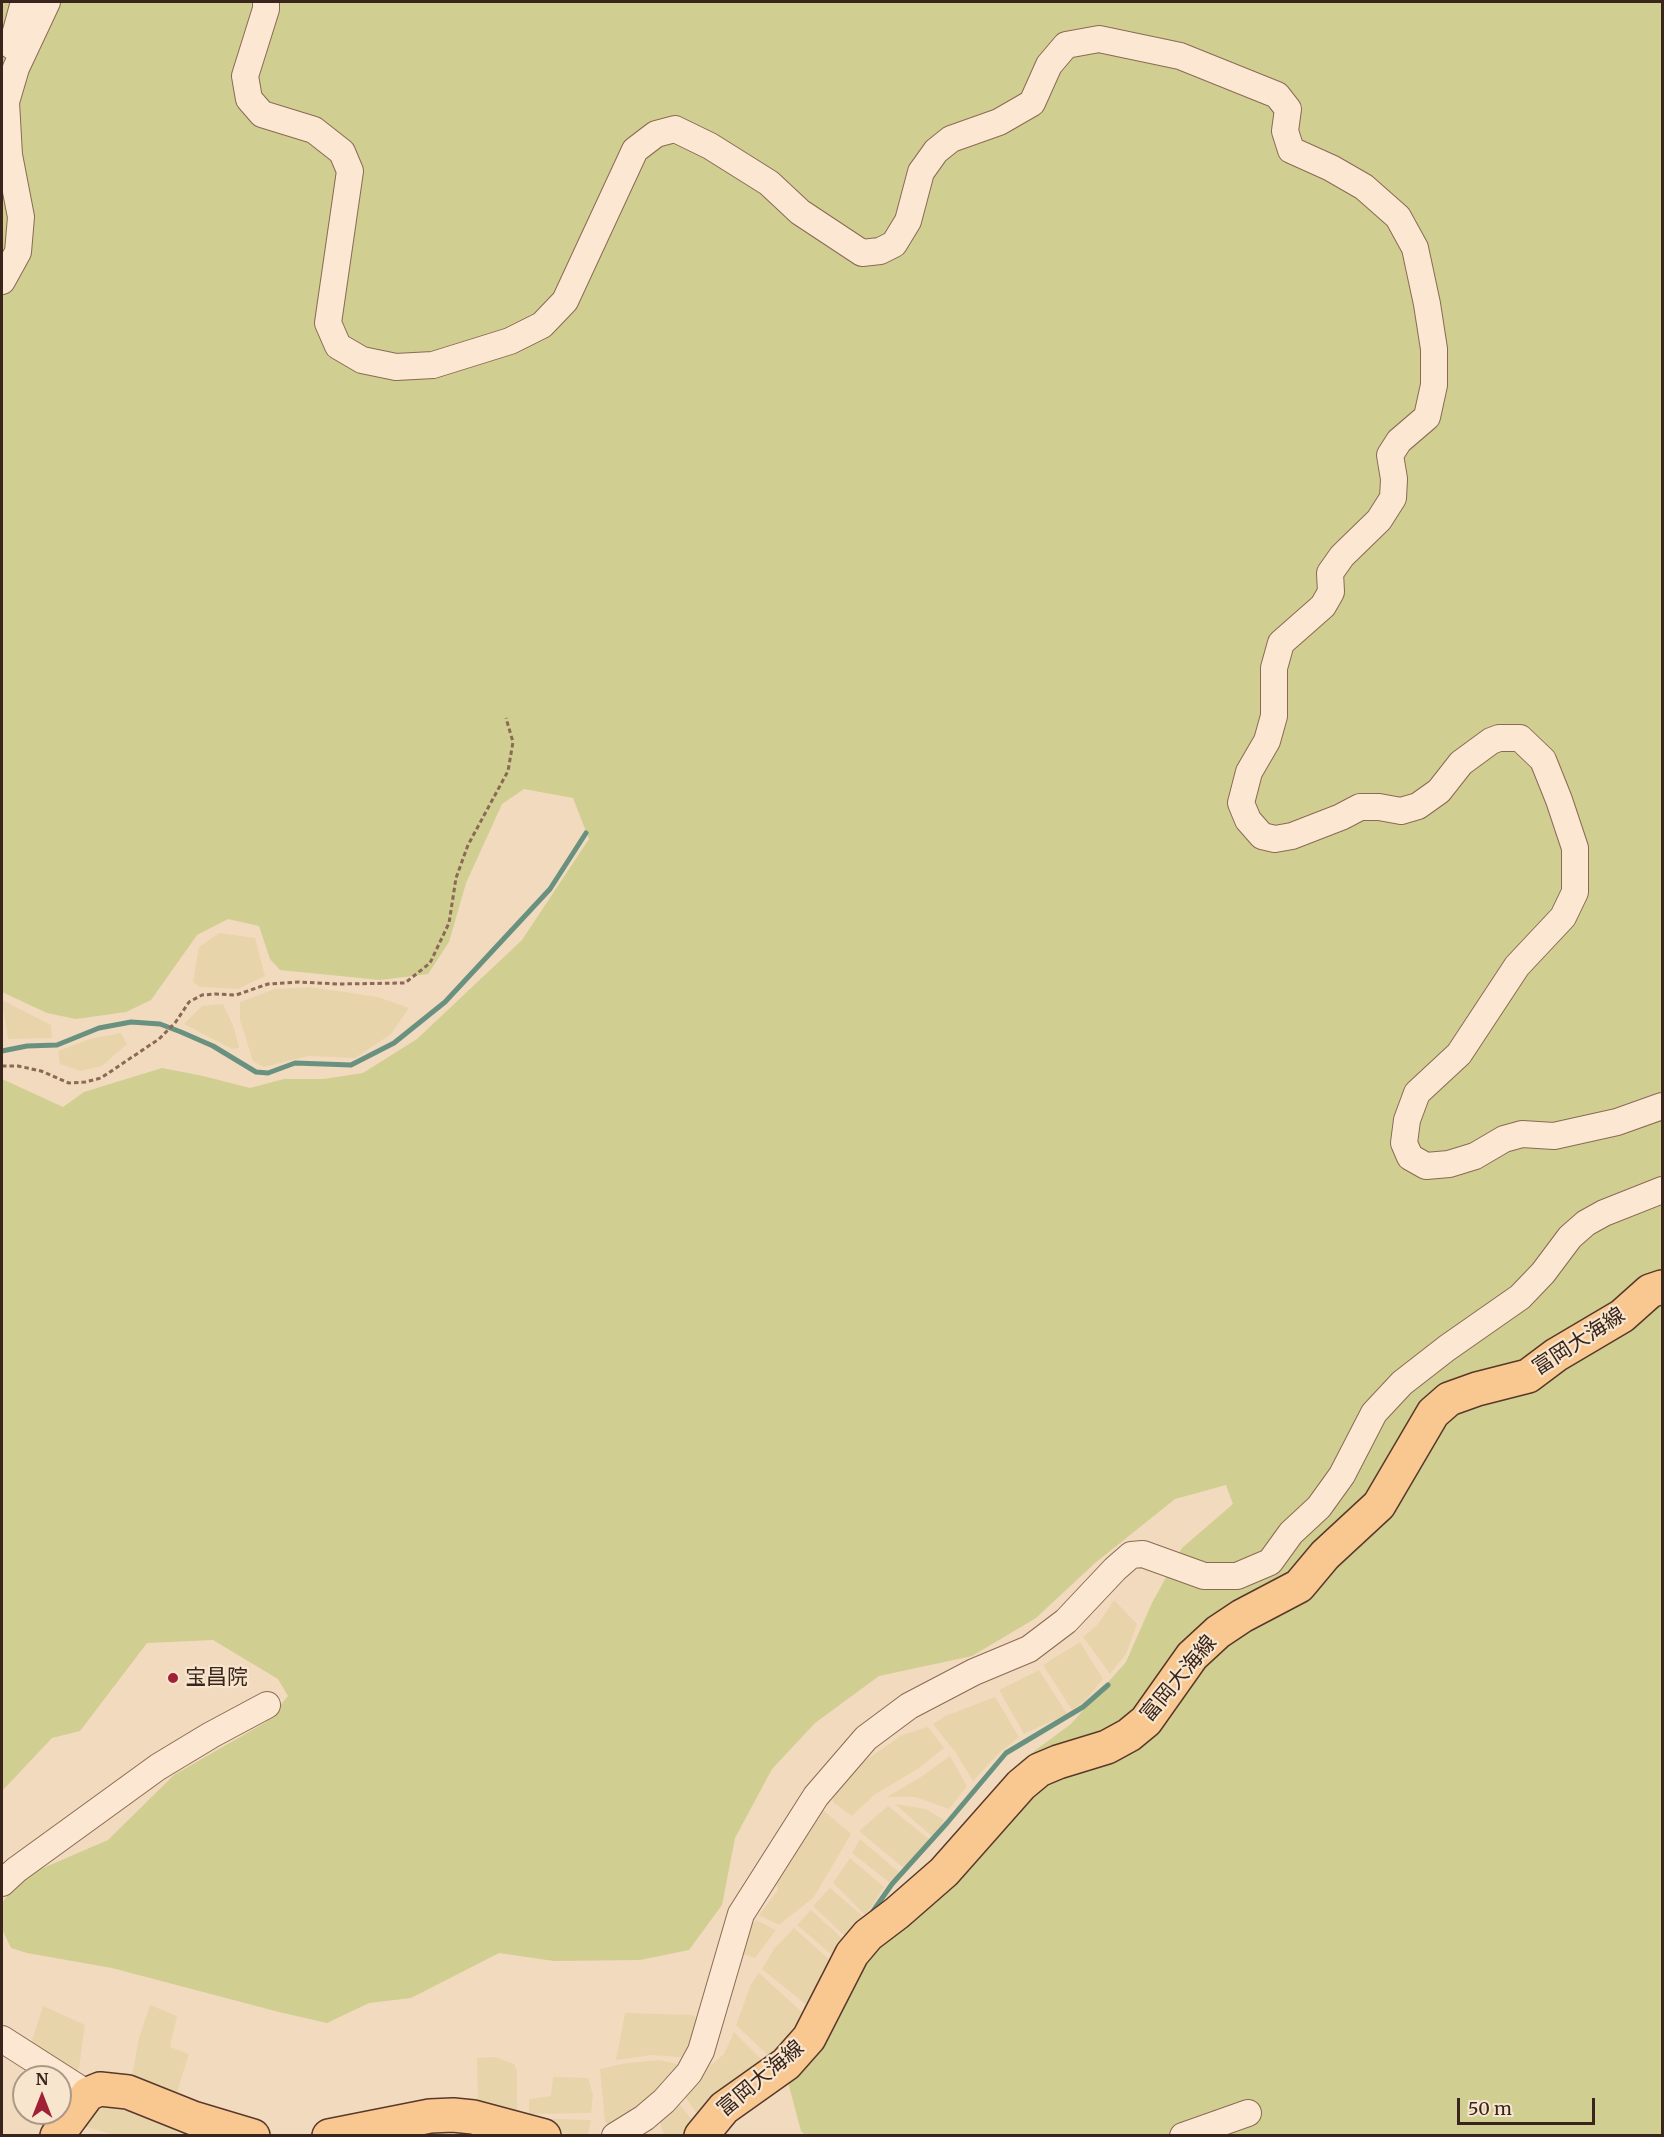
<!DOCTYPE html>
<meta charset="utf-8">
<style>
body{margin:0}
#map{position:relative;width:1664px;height:2137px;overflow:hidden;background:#f2dabe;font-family:Merriweather,serif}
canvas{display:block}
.frame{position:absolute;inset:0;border:3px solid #39251b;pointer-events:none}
.north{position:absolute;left:12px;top:2065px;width:60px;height:60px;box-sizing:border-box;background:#f8e5ce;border:2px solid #ac9886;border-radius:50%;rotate:0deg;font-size:16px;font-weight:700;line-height:24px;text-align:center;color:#39251b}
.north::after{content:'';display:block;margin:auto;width:21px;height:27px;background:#a02035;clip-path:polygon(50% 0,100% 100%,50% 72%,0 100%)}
.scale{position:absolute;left:1457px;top:2098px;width:138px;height:27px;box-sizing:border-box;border:3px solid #39251b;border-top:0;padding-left:8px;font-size:18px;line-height:21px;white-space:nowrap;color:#39251b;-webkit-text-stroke:4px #f8e5ce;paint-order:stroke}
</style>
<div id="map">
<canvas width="1664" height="2137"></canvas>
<div class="frame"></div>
<div class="north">N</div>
<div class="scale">50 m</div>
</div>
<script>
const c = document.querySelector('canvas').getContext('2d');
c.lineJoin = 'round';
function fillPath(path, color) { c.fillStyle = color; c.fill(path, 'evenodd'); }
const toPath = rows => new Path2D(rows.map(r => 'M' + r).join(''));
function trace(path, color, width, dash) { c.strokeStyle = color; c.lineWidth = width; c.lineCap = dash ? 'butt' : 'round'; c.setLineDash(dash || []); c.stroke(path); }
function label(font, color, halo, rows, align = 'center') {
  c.font = font + ' Merriweather,"Noto Sans JP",serif'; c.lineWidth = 4.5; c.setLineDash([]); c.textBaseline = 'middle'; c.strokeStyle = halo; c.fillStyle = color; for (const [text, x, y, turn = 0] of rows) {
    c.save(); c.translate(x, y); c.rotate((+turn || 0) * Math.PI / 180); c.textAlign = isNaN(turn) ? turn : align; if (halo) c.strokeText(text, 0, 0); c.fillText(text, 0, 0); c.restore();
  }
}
const farmland = toPath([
 [219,933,255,938,265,976,238,989,200,987,193,982,199,947],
 [310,987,378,997,409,1008,391,1034,355,1058,308,1056,264,1067,253,1061,240,1020,240,1002,275,989],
 [2,1000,51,1025,52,1038,8,1039],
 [223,1004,234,1028,239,1048,232,1049,184,1024,202,1006],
 [121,1033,127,1044,102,1066,81,1071,60,1064,58,1051,90,1039],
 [1114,1600,1137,1624,1126,1654,1110,1674,1083,1637,1098,1624],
 [1080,1642,1103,1679,1085,1701,1072,1710,1043,1665],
 [1039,1670,1067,1714,1024,1734,999,1690],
 [995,1697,1019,1737,999,1753,973,1781,956,1753,933,1724,945,1716],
 [928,1727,944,1748,919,1768,874,1795,852,1816,833,1802,833,1790,856,1767,902,1735],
 [950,1756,967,1786,949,1809,915,1797,887,1797,924,1775],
 [895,1804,926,1809,944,1820,933,1837],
 [888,1806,930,1840,905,1869,859,1831],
 [823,1810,851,1834,814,1897,779,1925,759,1915,778,1890,775,1877,810,1823],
 [860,1839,900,1873,901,1873,889,1882,852,1853],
 [850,1858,884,1887,866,1916,833,1883],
 [830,1888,864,1917,849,1940,813,1906],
 [811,1910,846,1942,832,1955,797,1925],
 [756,1920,776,1930,755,1958,742,1954,746,1931],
 [794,1928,831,1961,809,2007,762,1969,774,1949],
 [759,1973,804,2014,770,2057,736,2025,751,1984],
 [150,2005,177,2016,170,2047,189,2054,174,2101,130,2087,139,2038],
 [43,2006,85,2025,79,2068,75,2075,30,2047],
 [625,2013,692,2015,704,2023,689,2058,652,2055,616,2060],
 [734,2032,763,2061,700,2118,683,2094,704,2071,724,2054],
 [495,2057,514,2064,517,2071,517,2119,478,2111,477,2058],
 [660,2060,684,2066,664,2091,613,2128,605,2122,600,2069,627,2063],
 [553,2077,588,2078,593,2095,591,2113,529,2114,529,2099,551,2096],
 [109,2100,161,2114,179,2135,114,2135,80,2125,95,2105],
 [678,2102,694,2123,685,2135,664,2135,658,2117],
 [531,2118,591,2120,588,2135,572,2135,530,2125]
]);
const green = toPath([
 [2,2,1662,2,1662,2135,806,2136,801,2131,788,2082,888,1927,952,1860,1021,1761,1071,1724,1126,1662,1152,1603,1182,1548,1233,1504,1226,1485,1175,1499,1095,1563,1036,1618,972,1656,879,1676,815,1723,772,1769,735,1838,722,1905,689,1950,640,1960,554,1961,499,1953,411,1998,369,2003,327,2023,279,2012,112,1968,27,1953,11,1948,2,1929,2,1903,20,1878,108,1840,174,1775,266,1722,288,1696,278,1679,213,1640,147,1643,80,1731,52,1738,2,1791,2,1079,63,1107,84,1092,162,1068,203,1076,250,1088,284,1079,324,1079,363,1073,417,1039,522,940,589,839,573,798,524,789,502,804,466,883,449,942,428,974,380,980,280,970,270,959,259,926,228,919,197,935,151,1000,126,1012,76,1019,47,1013,2,992]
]);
const stream = toPath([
 [2,1051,27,1046,57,1045,99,1028,131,1022,160,1024,181,1032,213,1046,256,1072,268,1073,295,1063,351,1065,394,1043,445,1002,550,889,586,833],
 [871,1914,892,1884,947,1823,1006,1753,1083,1707,1108,1685]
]);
const path = toPath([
 [2,1066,18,1066,41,1071,69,1083,85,1082,101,1078,159,1039,175,1023,189,1002,202,995,216,994,236,995,268,984,299,982,339,984,405,983,430,963,449,923,456,878,468,845,508,771,513,742,506,718]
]);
const minor = toPath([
 [266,2,266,9,245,76,249,99,262,114,314,130,342,152,350,171,328,323,338,346,362,360,396,367,433,365,510,341,542,325,565,301,635,150,656,134,675,129,710,146,769,183,800,212,862,253,880,251,894,244,908,221,921,172,936,151,951,139,999,122,1032,103,1049,65,1066,45,1099,39,1180,56,1277,95,1288,109,1285,131,1291,150,1331,168,1364,187,1398,217,1415,248,1427,304,1434,349,1434,385,1427,417,1399,441,1390,455,1394,479,1393,498,1379,520,1342,556,1330,573,1331,592,1323,606,1281,643,1274,668,1274,716,1267,741,1249,772,1241,803,1248,820,1262,836,1275,839,1292,836,1341,817,1360,807,1379,807,1401,811,1418,806,1439,791,1461,763,1491,741,1499,738,1520,738,1543,760,1559,800,1575,848,1575,892,1563,917,1517,966,1459,1054,1417,1093,1407,1120,1404,1143,1410,1157,1426,1166,1449,1164,1475,1156,1504,1139,1522,1134,1554,1136,1617,1122,1662,1106],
 [12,46,24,2],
 [2,281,18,252,21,217,9,155,6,102,16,68,47,2],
 [2,1883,16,1870,158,1767,211,1735,267,1705],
 [2,2039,88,2094],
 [615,2136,644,2118,664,2101,689,2073,701,2051,741,1914,816,1796,866,1738,909,1706,974,1672,1029,1649,1066,1621,1115,1569,1131,1555,1143,1554,1204,1576,1237,1576,1270,1562,1291,1533,1319,1507,1342,1475,1374,1413,1402,1383,1447,1348,1520,1297,1543,1273,1570,1237,1586,1223,1604,1213,1662,1190],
 [1183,2136,1248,2113]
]);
const major = toPath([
 [57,2136,88,2094,100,2089,128,2092,193,2118,253,2136],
 [329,2136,430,2116,453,2115,473,2117,544,2136],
 [701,2136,724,2108,786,2064,809,2038,852,1954,868,1935,897,1913,944,1872,1021,1785,1039,1770,1058,1762,1107,1747,1129,1735,1146,1721,1192,1656,1218,1632,1242,1616,1299,1586,1325,1555,1379,1505,1433,1413,1449,1399,1477,1389,1528,1376,1556,1355,1622,1316,1650,1291,1662,1287]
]);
const markers = [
 [173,1678,6,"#a02035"]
];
const streetNames = [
 ["富岡大海線",1579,1342,-33],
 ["富岡大海線",1179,1679,-50],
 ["富岡大海線",761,2079,-40]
];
const poiNames = [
 ["宝昌院",185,1678]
];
fillPath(farmland, '#e8d4aa');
fillPath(green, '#d0ce91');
trace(stream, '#689180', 5);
trace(minor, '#8b6955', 28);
trace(major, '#58382a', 36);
trace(path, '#8b6955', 3, [4.5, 3]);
trace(minor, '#fce8d2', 26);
trace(major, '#f9c891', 33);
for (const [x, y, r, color] of markers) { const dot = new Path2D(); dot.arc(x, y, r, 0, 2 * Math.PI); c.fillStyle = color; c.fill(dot); trace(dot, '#f8e5ce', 2); }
label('21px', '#39251b', '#f8e5ce', streetNames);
label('21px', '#39251b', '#f8e5ce', poiNames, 'left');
</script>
